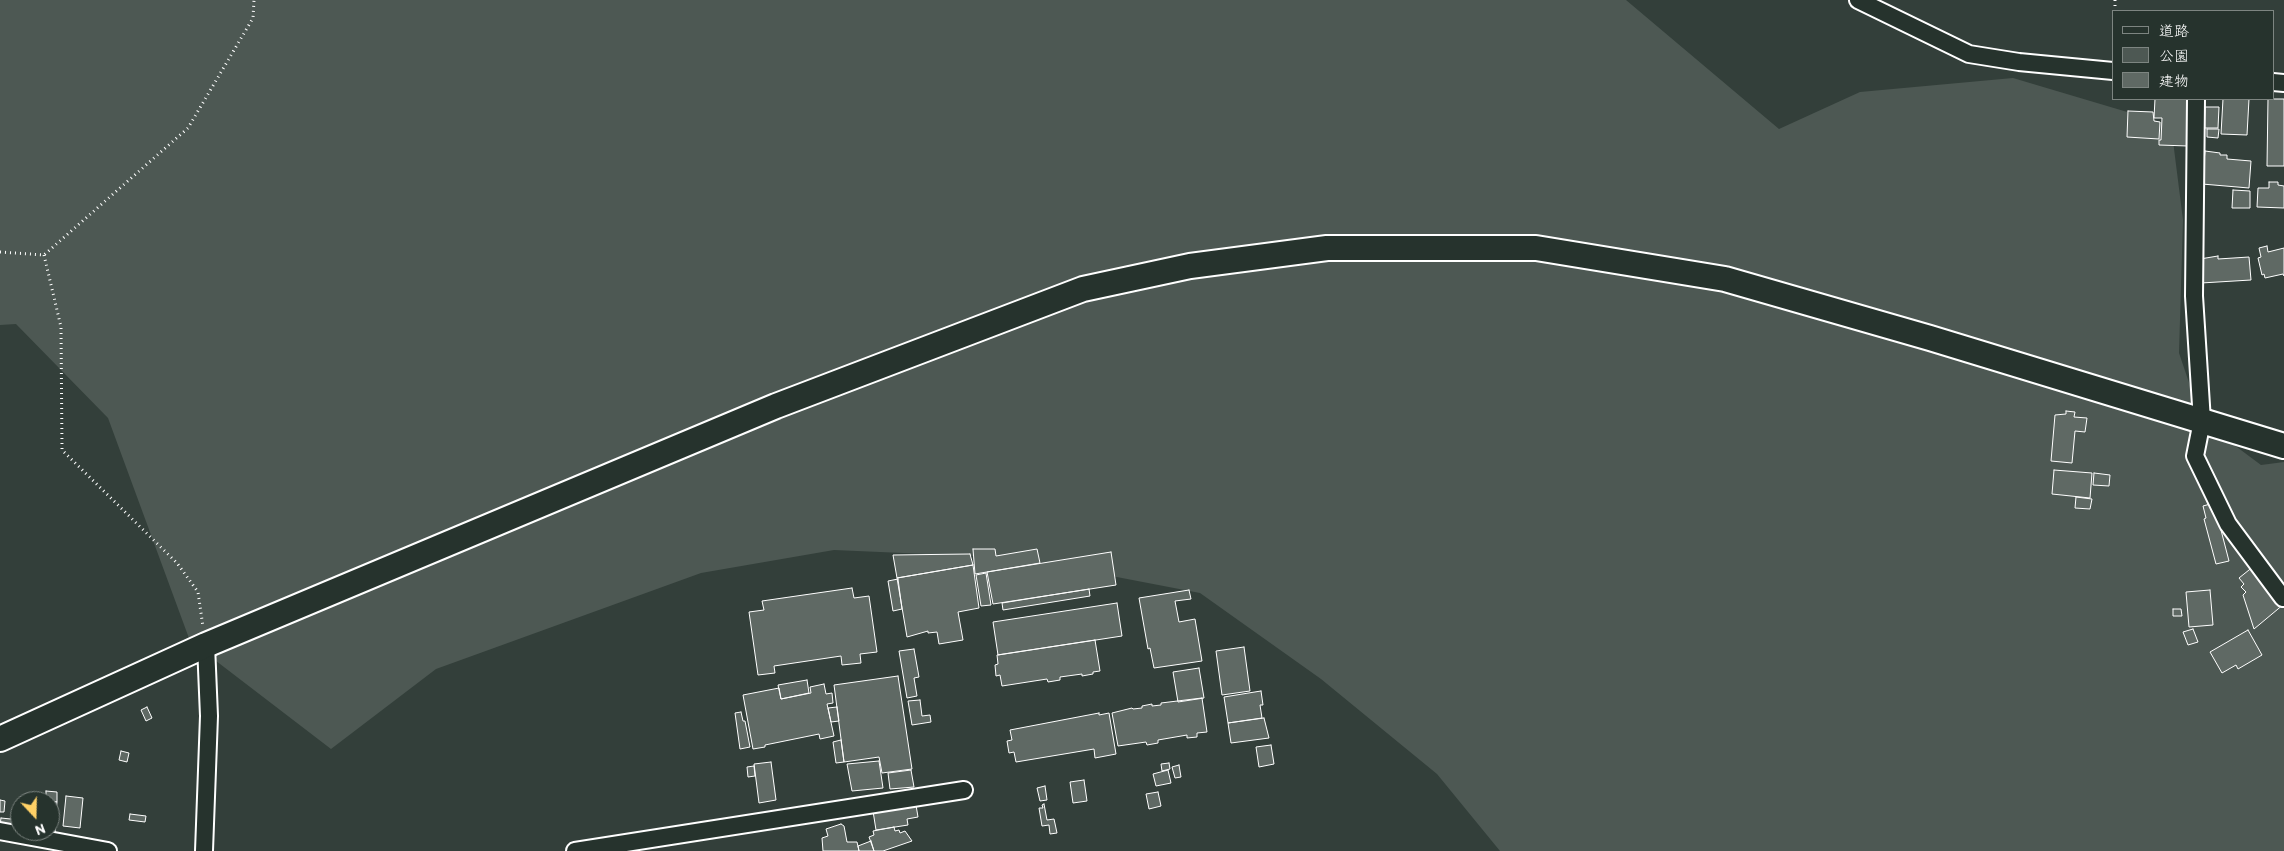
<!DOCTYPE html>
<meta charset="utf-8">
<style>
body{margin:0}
#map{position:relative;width:2284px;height:851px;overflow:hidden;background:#333f3a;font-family:Itim,"Klee One",sans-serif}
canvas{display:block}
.legend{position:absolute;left:2112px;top:10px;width:162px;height:90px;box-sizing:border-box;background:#26332d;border:1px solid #7d8581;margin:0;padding:6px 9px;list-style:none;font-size:15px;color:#fff}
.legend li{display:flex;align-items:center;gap:10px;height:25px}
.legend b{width:25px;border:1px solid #7d8581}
.north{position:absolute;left:10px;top:791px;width:50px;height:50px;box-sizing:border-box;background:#26332d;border:1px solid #7d8581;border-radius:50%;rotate:159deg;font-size:14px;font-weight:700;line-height:20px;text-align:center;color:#fff}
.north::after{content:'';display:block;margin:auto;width:18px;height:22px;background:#ffd166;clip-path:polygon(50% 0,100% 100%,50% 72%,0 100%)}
</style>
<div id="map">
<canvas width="2284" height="851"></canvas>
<ul class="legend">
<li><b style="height:6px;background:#26332d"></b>道路</li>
<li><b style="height:14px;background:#4d5853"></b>公園</li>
<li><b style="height:14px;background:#5f6964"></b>建物</li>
</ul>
<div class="north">N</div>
</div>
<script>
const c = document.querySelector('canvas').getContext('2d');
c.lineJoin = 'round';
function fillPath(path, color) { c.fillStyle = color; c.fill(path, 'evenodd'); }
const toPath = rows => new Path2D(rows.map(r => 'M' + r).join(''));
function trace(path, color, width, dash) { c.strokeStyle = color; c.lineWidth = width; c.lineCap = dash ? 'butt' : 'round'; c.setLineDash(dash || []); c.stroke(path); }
const green = toPath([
 [0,0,1626,0,1779,129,1860,92,2013,78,2171,125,2183,220,2179,353,2202,421,2261,465,2284,462,2284,851,1500,851,1437,774,1321,679,1200,593,1018,558,834,550,701,573,436,669,331,749,190,641,108,418,16,324,0,325]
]);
const building = toPath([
 [2155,99,2190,99,2188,146,2159,145,2159,140,2161,140,2162,118,2154,118,2155,99],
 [2223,99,2249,99,2247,135,2221,134,2223,99],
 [2268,99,2284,99,2284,166,2267,166,2268,99],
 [2205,107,2219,107,2218,128,2204,128,2205,107],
 [2128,111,2153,112,2154,121,2160,122,2159,139,2127,137,2128,111],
 [2207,129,2219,129,2218,138,2207,137,2207,129],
 [2205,151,2220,153,2220,155,2227,155,2227,159,2251,161,2249,188,2202,184,2205,151],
 [2269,182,2278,182,2278,185,2284,186,2284,208,2257,207,2258,188,2269,188,2269,182],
 [2233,190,2250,191,2250,208,2232,208,2233,190],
 [2267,246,2268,252,2284,248,2284,276,2283,274,2265,278,2264,274,2262,275,2258,258,2261,257,2259,248,2267,246],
 [2218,256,2218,259,2249,257,2251,280,2201,283,2200,259,2218,256],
 [2066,411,2075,412,2074,417,2087,418,2085,432,2075,431,2072,463,2051,461,2055,415,2066,414,2066,411],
 [2054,470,2092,473,2090,498,2052,494,2054,470],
 [2094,473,2110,475,2109,486,2093,485,2094,473],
 [2076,497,2092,499,2090,509,2075,508,2076,497],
 [2214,503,2229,561,2216,564,2204,519,2206,518,2203,506,2214,503],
 [973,549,995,549,996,556,1037,549,1040,563,975,574,973,549],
 [1111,552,1116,585,993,604,987,572,1111,552],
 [970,554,973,565,897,578,893,555,970,554],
 [973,565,979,608,958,612,963,640,939,644,937,632,928,633,928,631,907,637,897,578,973,565],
 [2254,566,2284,604,2254,629,2243,595,2246,592,2241,587,2244,584,2239,578,2254,566],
 [986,573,991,605,981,606,976,575,986,573],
 [898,579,902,609,893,611,888,581,898,579],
 [852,588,854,598,869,596,877,652,860,654,861,663,842,665,841,656,774,666,775,673,758,675,749,612,764,610,762,601,852,588],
 [1089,589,1090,596,1003,610,1002,603,1089,589],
 [1189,590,1191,599,1175,601,1179,622,1195,619,1202,661,1154,668,1150,648,1148,649,1139,598,1189,590],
 [2210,590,2213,625,2189,627,2186,592,2210,590],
 [1117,603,1122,636,998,655,993,622,1117,603],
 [2173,609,2181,609,2182,616,2173,616,2173,609],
 [2193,629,2198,642,2188,645,2183,632,2193,629],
 [2248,630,2262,655,2238,669,2236,665,2222,673,2210,652,2248,630],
 [1095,640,1100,671,1093,672,1093,674,1082,676,1082,674,1060,677,1060,680,1048,682,1047,679,1002,686,1000,675,996,676,995,665,998,664,997,655,1095,640],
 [1244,647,1250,691,1222,695,1216,651,1244,647],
 [914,649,919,677,914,678,917,696,907,698,899,651,914,649],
 [1199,668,1204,698,1178,702,1173,672,1199,668],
 [898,676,912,769,882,773,879,757,844,762,834,685,898,676],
 [807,680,809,693,781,699,778,685,807,680],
 [824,684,826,694,832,693,833,703,827,704,834,736,820,739,819,734,765,745,765,747,753,749,743,695,779,688,781,699,811,693,810,687,824,684],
 [1261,691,1263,705,1260,705,1262,718,1228,723,1224,697,1261,691],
 [1202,698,1207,732,1197,733,1197,737,1187,738,1187,735,1158,740,1158,743,1147,745,1146,742,1118,746,1112,713,1132,708,1133,709,1142,708,1142,706,1152,704,1152,706,1161,705,1161,703,1202,698],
 [920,700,922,716,930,715,931,722,912,725,908,701,920,700],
 [147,707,152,718,146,721,141,710,147,707],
 [837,707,839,721,831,722,828,708,837,707],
 [741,712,743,721,745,721,750,747,740,749,735,713,741,712],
 [1099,713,1099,715,1109,713,1116,754,1095,758,1094,749,1016,762,1014,752,1009,753,1007,741,1012,740,1010,730,1099,713],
 [1264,718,1269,738,1231,743,1228,723,1264,718],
 [841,740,844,762,836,763,833,742,841,740],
 [1271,745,1274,764,1259,767,1256,747,1271,745],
 [121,751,129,753,127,762,119,760,121,751],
 [879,761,883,788,852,791,847,764,879,761],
 [771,762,776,800,759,803,754,764,771,762],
 [1169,763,1170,769,1162,771,1161,764,1169,763],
 [1179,765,1181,777,1175,778,1172,767,1179,765],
 [754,766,755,776,748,777,747,767,754,766],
 [911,770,914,787,890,789,888,773,911,770],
 [1168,770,1171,783,1156,786,1153,774,1168,770],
 [1084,780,1087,801,1073,803,1070,782,1084,780],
 [1045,786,1047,800,1040,801,1037,788,1045,786],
 [46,791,57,792,57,802,46,801,46,791],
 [1158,792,1161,806,1149,809,1146,794,1158,792],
 [66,796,83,798,80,828,63,826,66,796],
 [0,800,5,801,4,812,0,812,0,800],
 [50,801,57,802,56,812,50,811,50,801],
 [1044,804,1047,820,1054,819,1057,833,1050,834,1049,825,1042,826,1039,808,1043,808,1042,805,1044,804],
 [916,805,918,817,907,819,908,825,876,830,873,811,916,805],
 [50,811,56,812,55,835,48,834,48,831,50,831,50,811],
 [130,814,146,816,145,822,129,820,130,814],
 [1,818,20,820,20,830,0,825,1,818],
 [841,824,844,826,847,842,857,842,859,851,823,851,822,838,828,836,826,829,841,824],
 [894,827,895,831,899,830,900,833,905,831,912,841,883,851,874,851,869,837,874,835,873,831,894,827],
 [871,841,874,851,859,851,858,846,871,841]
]);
const path = toPath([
 [2115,11,2115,0],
 [0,252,44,255,188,128,253,18,254,0],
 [44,255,61,327,62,450,177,563,198,592,203,627]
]);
const street = toPath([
 [1858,0,1969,54,2019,62,2113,71],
 [2273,82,2284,83],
 [2196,99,2194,296,2202,421,2195,456,2228,524,2283,598],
 [0,831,108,851],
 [204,851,209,716,206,645],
 [575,851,964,790]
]);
const secondary = toPath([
 [0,739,206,645,776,406,1083,289,1190,266,1327,248,1536,248,1725,279,1930,338,2284,446]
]);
fillPath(green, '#4d5853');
fillPath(building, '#5f6964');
trace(building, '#fff', 1);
trace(street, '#fff', 20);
trace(secondary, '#fff', 28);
trace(path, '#fff', 3, [1, 4]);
trace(street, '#26332d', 16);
trace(secondary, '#26332d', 24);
</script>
